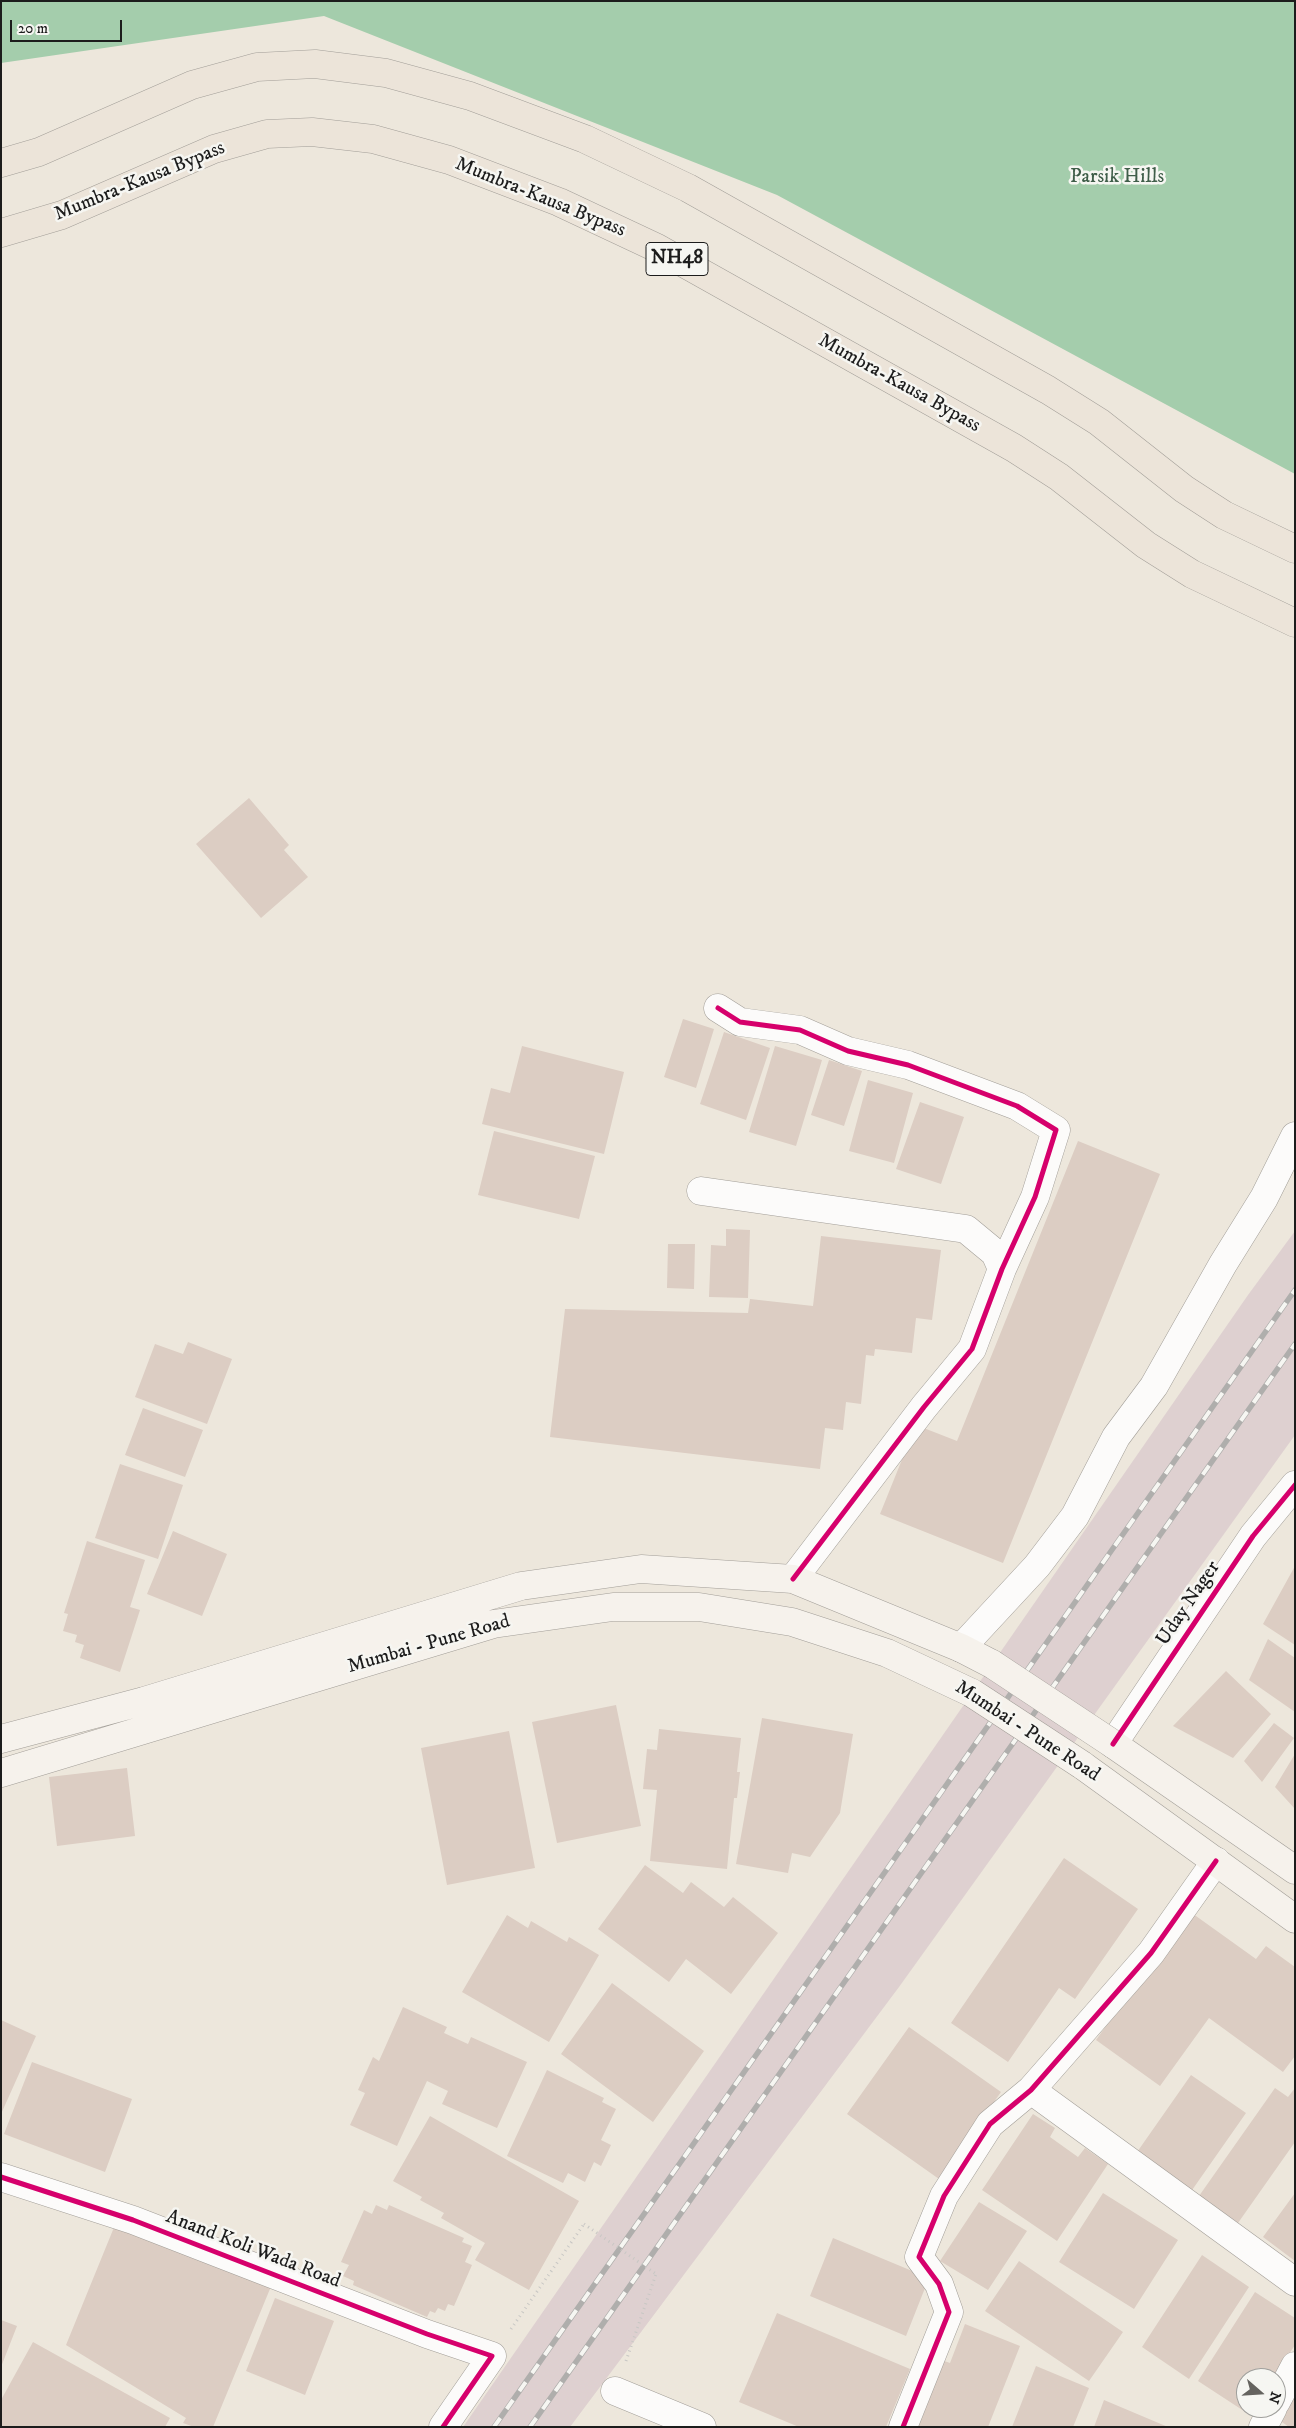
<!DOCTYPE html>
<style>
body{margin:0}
#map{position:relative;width:1296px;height:2428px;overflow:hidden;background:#ede7dc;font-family:"IM FELL DW Pica",serif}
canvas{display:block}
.frame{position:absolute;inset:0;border:2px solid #1c1c1c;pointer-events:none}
.north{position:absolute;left:1236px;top:2368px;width:50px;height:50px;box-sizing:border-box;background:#f6f6f2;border:1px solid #9f9f9c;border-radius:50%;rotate:109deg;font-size:14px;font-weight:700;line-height:20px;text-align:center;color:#1c1c1c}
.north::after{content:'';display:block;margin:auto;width:18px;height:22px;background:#65635f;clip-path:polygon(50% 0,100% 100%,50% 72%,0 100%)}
.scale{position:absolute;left:10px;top:20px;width:112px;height:22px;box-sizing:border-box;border:2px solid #1c1c1c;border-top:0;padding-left:6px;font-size:15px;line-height:18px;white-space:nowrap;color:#1c1c1c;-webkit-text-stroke:4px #f6f6f2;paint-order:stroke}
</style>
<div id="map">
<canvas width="1296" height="2428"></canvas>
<div class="frame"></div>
<div class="north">N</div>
<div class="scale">20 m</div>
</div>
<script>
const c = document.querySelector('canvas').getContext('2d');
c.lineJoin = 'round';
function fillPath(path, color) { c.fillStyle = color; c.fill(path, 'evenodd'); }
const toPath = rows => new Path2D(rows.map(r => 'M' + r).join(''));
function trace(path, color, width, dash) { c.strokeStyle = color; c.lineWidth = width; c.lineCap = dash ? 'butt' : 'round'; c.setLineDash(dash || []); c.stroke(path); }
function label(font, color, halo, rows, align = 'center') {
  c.font = font + ' "IM FELL DW Pica",serif'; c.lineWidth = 5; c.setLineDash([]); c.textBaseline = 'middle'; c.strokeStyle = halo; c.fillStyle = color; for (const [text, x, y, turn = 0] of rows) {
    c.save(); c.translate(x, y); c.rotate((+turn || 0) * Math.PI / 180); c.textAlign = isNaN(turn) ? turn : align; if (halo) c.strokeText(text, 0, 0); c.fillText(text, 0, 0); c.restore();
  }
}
const industrial = toPath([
 [1295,1231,1295,1435,899,1987,570,2427,463,2427,1248,1295]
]);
const forest = toPath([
 [1,1,1295,1,1295,474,777,195,324,16,1,63]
]);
const building = toPath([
 [249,798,289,845,284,850,308,877,261,918,196,844],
 [683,1019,714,1029,696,1088,664,1077],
 [724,1032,770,1048,746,1120,700,1104],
 [522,1046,624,1072,604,1154,482,1124,491,1088,510,1093],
 [775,1046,822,1060,796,1146,749,1132],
 [829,1060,862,1071,844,1126,811,1115],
 [868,1080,913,1093,894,1163,849,1151],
 [920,1102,964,1117,941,1184,896,1169],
 [494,1131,595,1156,579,1219,478,1195],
 [1078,1141,1160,1174,1003,1563,880,1514,916,1425,957,1441],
 [726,1229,750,1230,748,1298,709,1297,711,1245,726,1246],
 [821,1236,941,1250,932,1320,916,1318,912,1353,875,1349,874,1356,866,1355,861,1404,846,1402,843,1430,825,1428,820,1469,550,1437,565,1309,748,1313,750,1299,813,1306],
 [668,1244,695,1244,694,1289,667,1288],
 [188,1342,232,1359,207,1424,135,1397,155,1344,183,1354],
 [143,1408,203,1430,185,1477,125,1455],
 [120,1464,183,1485,158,1559,95,1538],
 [173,1531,227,1554,202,1616,147,1594],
 [87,1541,145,1560,130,1607,140,1610,120,1672,80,1658,84,1645,75,1642,77,1635,63,1631,68,1614,64,1613],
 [1295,1566,1295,1645,1263,1624],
 [1268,1639,1295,1658,1295,1712,1249,1680],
 [1226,1671,1271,1714,1233,1758,1173,1726],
 [616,1705,641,1826,557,1843,532,1722],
 [762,1718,853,1734,840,1813,810,1857,792,1853,788,1873,736,1864],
 [1274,1723,1294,1738,1262,1782,1244,1761],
 [659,1729,741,1738,737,1772,740,1772,737,1798,734,1798,727,1869,650,1861,657,1790,643,1789,647,1749,657,1750],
 [509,1731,535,1868,447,1885,421,1748],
 [1295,1754,1295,1809,1275,1787],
 [127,1768,135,1836,57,1846,49,1777],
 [1064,1858,1138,1909,1075,1999,1059,1988,1008,2062,951,2023],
 [645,1865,683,1893,691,1882,724,1907,733,1897,778,1933,731,1994,686,1959,669,1982,598,1929],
 [1189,1911,1256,1959,1266,1946,1295,1967,1295,2056,1283,2072,1209,2018,1160,2086,1096,2040],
 [507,1915,528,1928,531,1921,567,1942,569,1937,599,1955,549,2042,462,1992],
 [612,1983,704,2051,653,2122,561,2054],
 [403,2007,447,2027,444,2033,468,2044,471,2037,527,2062,497,2128,442,2104,448,2091,427,2081,397,2146,350,2125,365,2093,358,2090,373,2057,379,2061],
 [1,2020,36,2036,1,2114],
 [909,2027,1001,2092,939,2179,847,2114],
 [32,2062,132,2099,105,2172,4,2134],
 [547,2070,604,2098,602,2102,616,2109,601,2140,611,2145,601,2166,594,2162,585,2182,568,2173,563,2183,507,2156],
 [1191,2075,1246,2113,1190,2193,1135,2155],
 [1275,2088,1288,2097,1295,2088,1295,2142,1238,2223,1199,2196],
 [1033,2114,1055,2128,1050,2137,1078,2157,1085,2148,1108,2164,1057,2241,982,2190],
 [430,2116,579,2201,529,2290,475,2260,485,2243,441,2218,444,2213,420,2200,422,2197,393,2181],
 [1103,2193,1178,2240,1134,2309,1059,2262],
 [1295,2193,1295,2261,1263,2237],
 [979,2202,1027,2231,988,2290,940,2261],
 [376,2205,387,2210,389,2205,464,2238,462,2242,472,2246,465,2262,472,2265,454,2306,448,2304,445,2311,438,2308,435,2313,430,2311,427,2317,353,2285,354,2281,343,2276,349,2265,341,2262,364,2210,372,2214],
 [117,2220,272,2284,213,2427,194,2427,183,2423,186,2418,66,2345],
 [833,2238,929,2278,906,2336,810,2296],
 [1202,2255,1249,2287,1189,2379,1142,2347],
 [1019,2261,1123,2332,1089,2381,985,2311],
 [1255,2292,1295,2318,1295,2345,1273,2378,1246,2378,1246,2408,1254,2408,1250,2415,1198,2381],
 [275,2298,334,2321,305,2395,246,2371],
 [777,2313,910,2369,886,2427,799,2427,739,2402],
 [1,2320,17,2326,1,2367],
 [965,2324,1020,2346,988,2427,916,2427,936,2358,950,2363],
 [33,2342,170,2418,165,2427,1,2427,1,2400],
 [1036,2366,1089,2388,1073,2427,1012,2427],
 [1295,2373,1295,2427,1289,2427,1275,2417],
 [1104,2400,1168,2427,1094,2427]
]);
const path = toPath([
 [511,2329,584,2224],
 [626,2361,656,2274]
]);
const street = toPath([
 [718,1008,740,1022,800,1030,848,1051,908,1065,1017,1106,1056,1130,1035,1197,1002,1269,972,1349,924,1407,793,1579],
 [701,1191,966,1229,995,1253,1002,1269],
 [961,1648,1037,1566,1075,1516,1116,1437,1154,1386,1223,1264,1264,1198,1295,1136],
 [1113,1744,1253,1536,1295,1485],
 [1031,2090,1295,2282],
 [1,2177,133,2220,427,2334,492,2356,443,2427],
 [615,2391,702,2427],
 [1276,2402,1295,2366],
 [903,2427,949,2312,939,2284,919,2257,944,2196,990,2124,1031,2090,1151,1953,1216,1861],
 [1263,2427,1273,2408]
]);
const secondary = toPath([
 [1,1739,144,1701,521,1586,641,1569,793,1579,961,1648,992,1664],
 [1113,1744,1295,1870],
 [1082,1765,1295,1919],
 [1,1773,493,1624,613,1607,699,1607,792,1622,887,1653,972,1693]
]);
const highway = toPath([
 [1,163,39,152,192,85,257,67,315,64,386,73,470,96,585,139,688,188,1048,390,1099,422,1184,489,1224,515,1295,549],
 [1,233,62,215,214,149,267,134,312,132,373,139,449,160,559,202,657,248,1014,448,1059,477,1146,545,1192,574,1295,623]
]);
const rail = toPath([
 [494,2427,1295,1290],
 [530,2427,1295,1344]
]);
const pathBridge = toPath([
 [584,2224,656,2274]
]);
const secondaryBridge = toPath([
 [992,1664,1113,1744],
 [972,1693,1082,1765]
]);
const cycleway = toPath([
 [718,1008,740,1022,800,1030,848,1051,908,1065,1017,1106,1056,1130,1035,1197,1002,1269,972,1349,924,1407,793,1579],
 [1113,1744,1253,1536,1295,1485],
 [1,2177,133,2220,427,2334,492,2356,443,2427],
 [903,2427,949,2312,939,2284,919,2257,944,2196,990,2124,1031,2090,1151,1953,1216,1861]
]);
const shields = [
 [677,259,62]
];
const shieldNames = [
 ["NH48",677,259]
];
const parkNames = [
 ["Parsik Hills",1117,178]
];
const streetNames = [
 ["Mumbra-Kausa Bypass",140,182,-22],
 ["Mumbra-Kausa Bypass",540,198,22],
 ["Mumbra-Kausa Bypass",899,384,29],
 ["Uday Nager",1189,1604,-56],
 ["Mumbai - Pune Road",429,1645,-16],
 ["Mumbai - Pune Road",1027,1732,33],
 ["Anand Koli Wada Road",253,2250,21]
];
fillPath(industrial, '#ded0d0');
fillPath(forest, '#a4cdac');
fillPath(building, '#dccdc3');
trace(street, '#a29e98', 29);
trace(secondary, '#a29e98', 29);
trace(highway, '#a29e98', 29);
trace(path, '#c8c7c4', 3, [1, 4]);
trace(street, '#fcfbfa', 28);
trace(secondary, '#f6f2ec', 28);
trace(highway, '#ece4d9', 28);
trace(rail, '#afaeac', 5.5);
trace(rail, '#f6f6f2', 4, [11]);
trace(secondaryBridge, '#a29e98', 29, []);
trace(pathBridge, '#c8c7c4', 3, [1, 4]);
trace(secondaryBridge, '#f6f2ec', 28);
trace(cycleway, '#d6006c', 5);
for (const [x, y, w] of shields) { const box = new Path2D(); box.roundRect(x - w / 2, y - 16.5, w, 33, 4); c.fillStyle = '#f6f6f2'; c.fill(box); trace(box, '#1c1c1c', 1); }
label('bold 19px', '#1c1c1c', null, shieldNames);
label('20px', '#3f5e49', '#f6f6f2', parkNames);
label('20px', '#1c1c1c', '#f6f6f2', streetNames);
</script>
